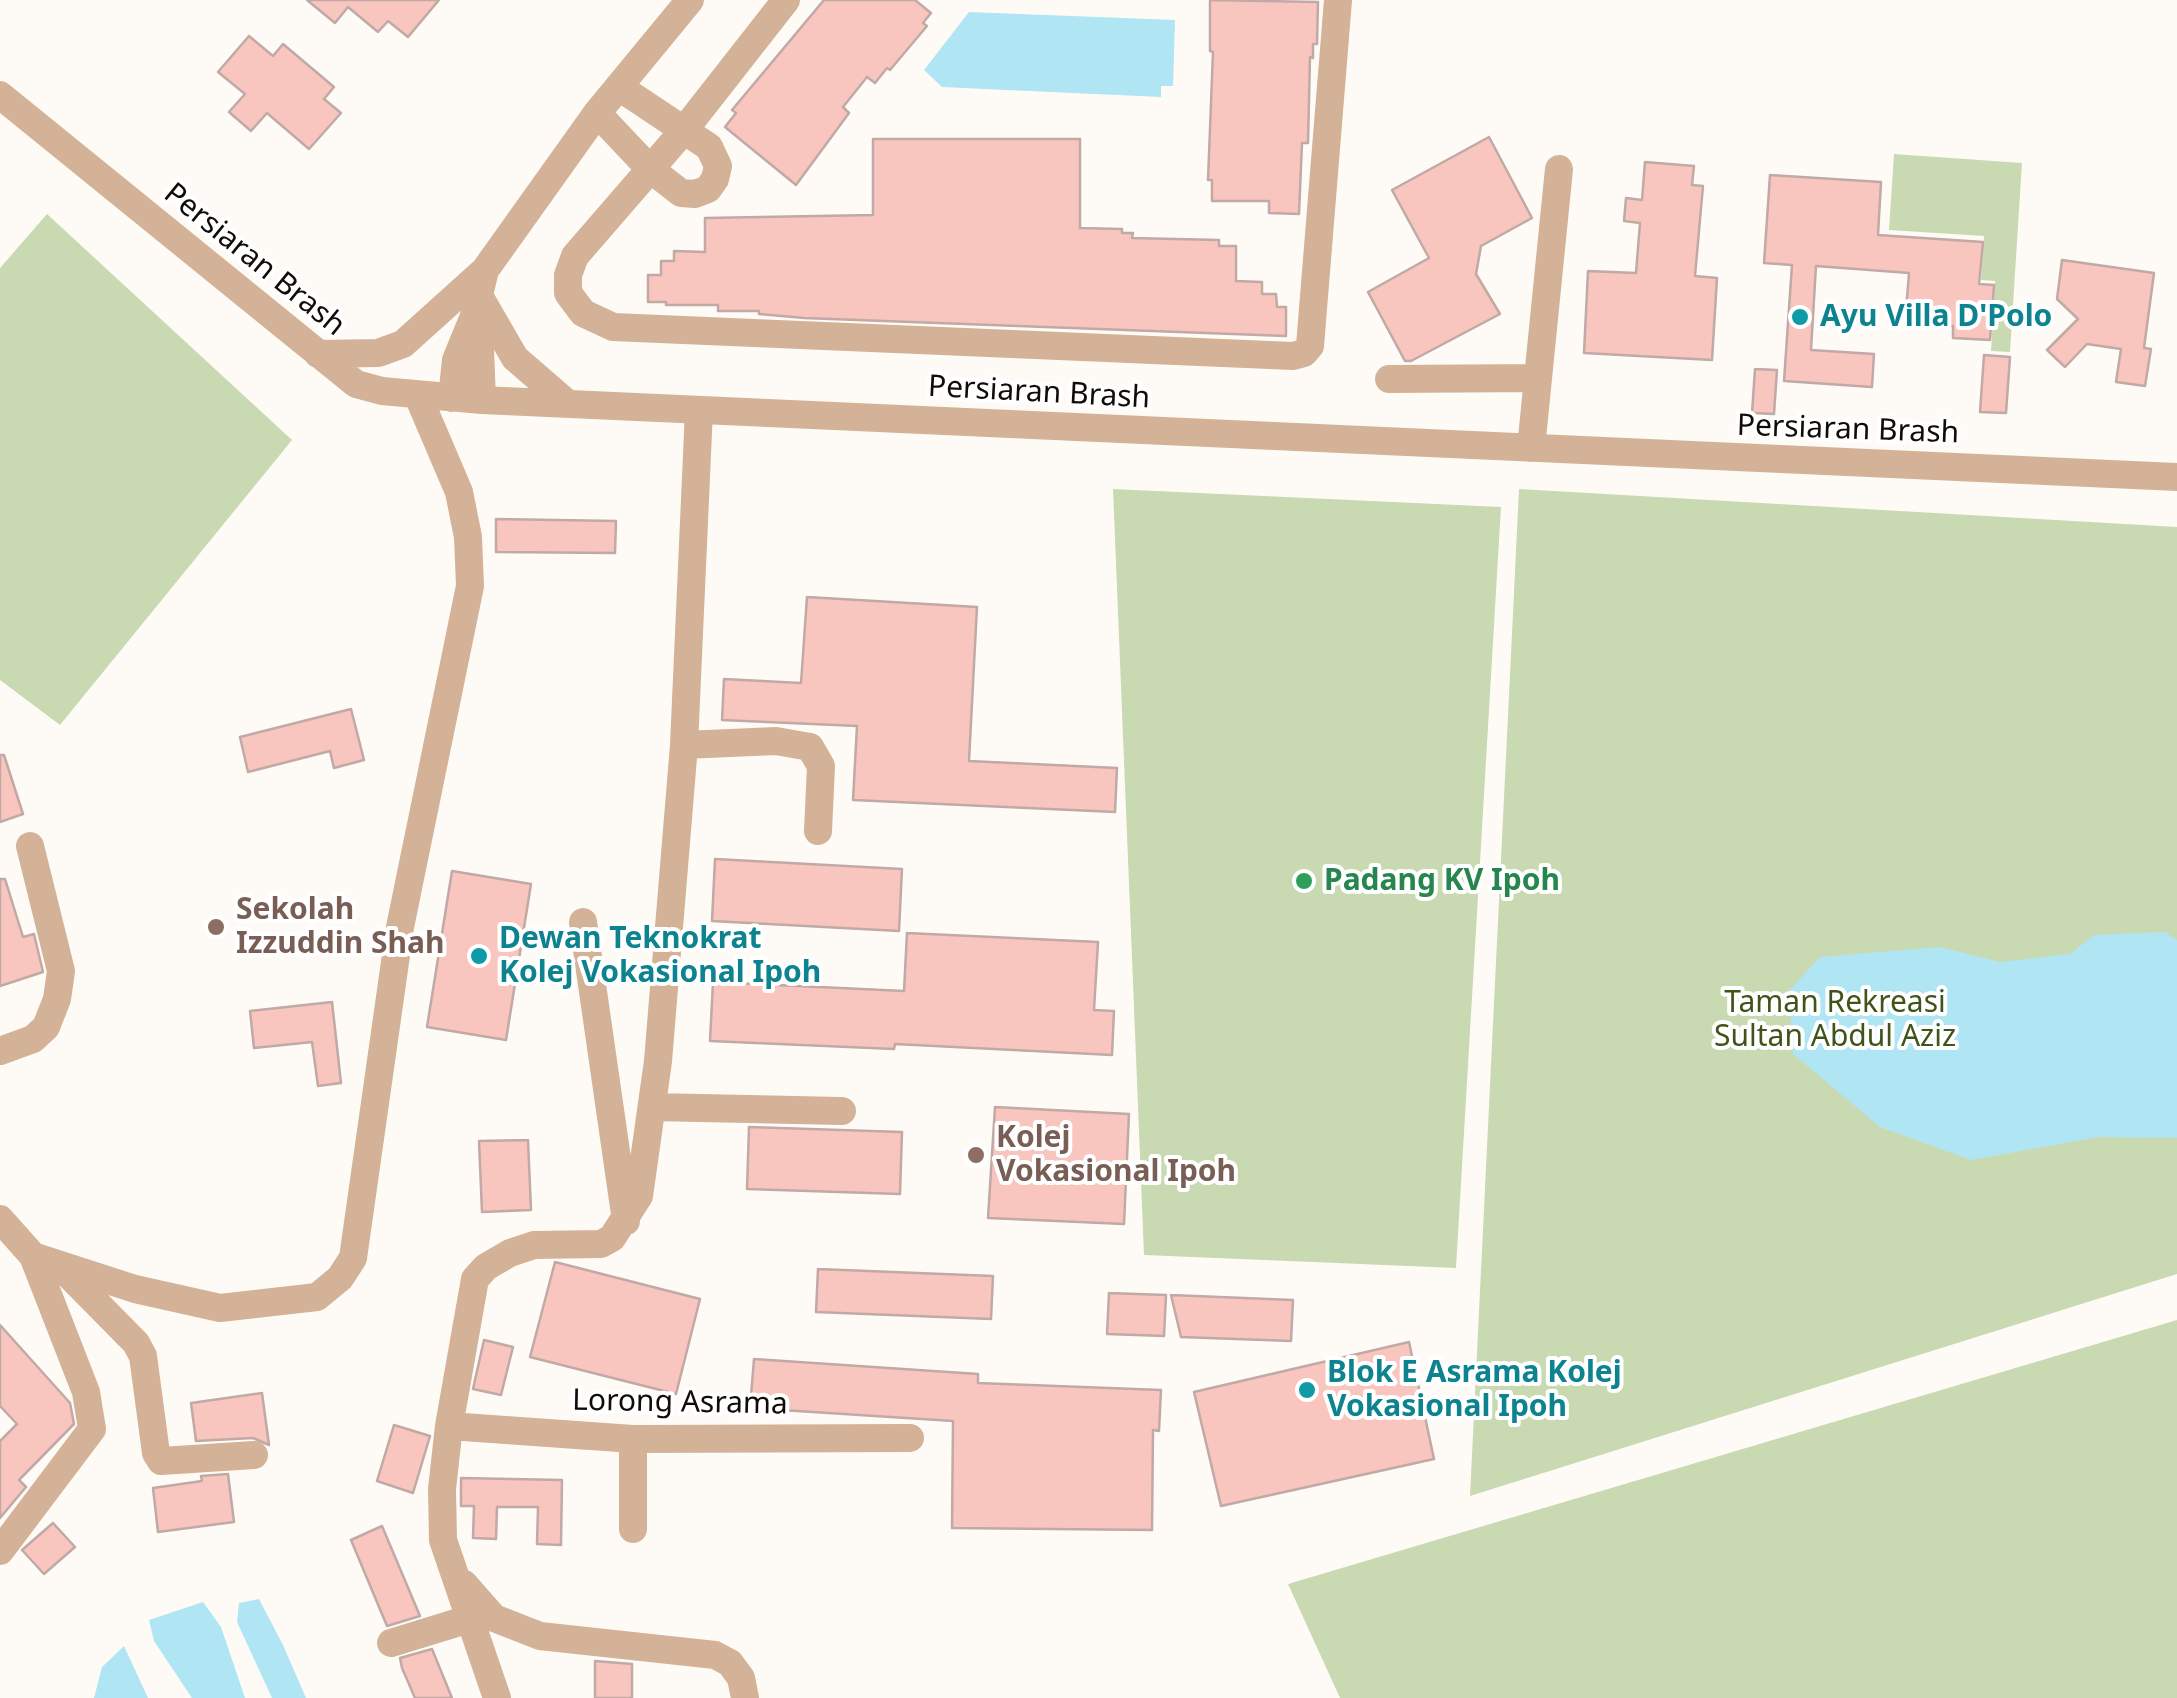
<!DOCTYPE html>
<style>
body{margin:0}
canvas{display:block;background:#fefbf7}
</style>
<canvas width="2177" height="1698"></canvas>
<script>
const c = document.querySelector('canvas').getContext('2d');
c.lineJoin = 'round';
function fillPath(path, color) { c.fillStyle = color; c.fill(path, 'evenodd'); }
const toPath = rows => new Path2D(rows.map(r => 'M' + r).join(''));
function trace(path, color, width, dash) { c.strokeStyle = color; c.lineWidth = width; c.lineCap = dash ? 'butt' : 'round'; c.setLineDash(dash || []); c.stroke(path); }
function label(font, color, halo, rows, align = 'center') {
  c.font = font + ' "Noto Sans",sans-serif'; c.lineWidth = 8; c.setLineDash([]); c.textBaseline = 'middle'; c.strokeStyle = halo; c.fillStyle = color; for (const [text, x, y, turn = 0] of rows) {
    c.save(); c.translate(x, y); c.rotate((+turn || 0) * Math.PI / 180); c.textAlign = isNaN(turn) ? turn : align; if (halo) c.strokeText(text, 0, 0); c.fillText(text, 0, 0); c.restore();
  }
}
const green = toPath([
 [1894,154,2022,163,2010,352,1991,351,1995,281,1981,280,1984,236,1889,230],
 [47,214,292,440,60,725,0,680,0,268],
 [1113,489,1501,507,1456,1268,1144,1255],
 [1519,489,2177,527,2177,1274,1470,1496],
 [2177,1320,2177,1698,1340,1698,1288,1584]
]);
const water = toPath([
 [969,12,1175,20,1173,86,1161,86,1161,97,942,87,924,70],
 [2165,932,2177,940,2177,1138,2098,1137,1971,1160,1880,1127,1793,1054,1789,991,1820,957,1940,947,2000,962,2070,954,2094,935],
 [259,1599,283,1645,306,1698,272,1698,237,1622,239,1603],
 [203,1602,221,1627,245,1698,192,1698,154,1641,149,1620],
 [124,1646,148,1698,94,1698,102,1667]
]);
const building = toPath([
 [307,0,439,0,408,37,388,21,378,32,348,7,335,23,307,0],
 [824,0,915,0,931,13,923,23,927,26,890,70,887,68,875,83,867,77,843,107,849,113,796,185,725,127,736,113,732,110,824,0],
 [1210,0,1318,2,1317,44,1313,44,1313,58,1310,57,1308,143,1302,143,1299,214,1269,213,1269,201,1212,201,1212,180,1208,180,1213,52,1210,51,1210,0],
 [249,36,273,56,283,44,334,87,324,99,341,113,309,149,267,113,251,131,229,112,245,94,218,72,249,36],
 [1489,137,1532,218,1481,246,1476,274,1500,314,1411,361,1405,361,1368,292,1429,258,1392,190,1489,137],
 [873,139,1080,139,1080,228,1122,229,1122,233,1133,233,1132,238,1219,240,1219,246,1236,246,1236,281,1262,282,1262,294,1276,294,1277,307,1286,307,1286,336,804,318,759,314,759,311,718,311,718,305,666,305,666,302,648,302,648,275,661,275,661,261,674,261,674,251,705,252,705,218,873,215,873,139],
 [1645,162,1694,166,1692,185,1703,186,1695,276,1717,278,1712,360,1584,353,1588,271,1636,273,1640,223,1624,221,1626,198,1642,200,1645,162],
 [1770,175,1881,182,1878,235,1983,242,1979,284,1994,285,1990,340,1953,338,1953,326,1905,323,1909,273,1816,266,1811,350,1874,354,1872,387,1784,381,1792,265,1764,263,1770,175],
 [2062,260,2154,273,2144,348,2151,349,2145,386,2116,382,2121,349,2087,344,2065,367,2047,350,2078,319,2057,299,2062,260],
 [1984,355,2010,357,2006,413,1980,412,1984,355],
 [1755,369,1777,370,1774,414,1752,413,1755,369],
 [496,519,616,521,615,553,496,552,496,519],
 [807,597,977,607,969,761,1117,768,1115,812,853,800,857,726,722,720,724,679,801,683,807,597],
 [351,709,364,760,334,768,330,751,248,772,240,737,351,709],
 [0,755,4,755,23,814,0,822,0,755],
 [715,859,902,869,899,931,712,921,715,859],
 [452,871,531,884,506,1040,427,1027,452,871],
 [0,879,5,879,23,937,34,934,43,972,0,986,0,879],
 [907,933,1098,942,1094,1010,1114,1011,1112,1055,895,1044,894,1049,710,1041,713,982,904,991,907,933],
 [332,1002,341,1083,318,1086,312,1042,254,1048,250,1011,332,1002],
 [995,1107,1129,1114,1124,1224,988,1218,995,1107],
 [749,1127,902,1132,900,1194,747,1189,749,1127],
 [528,1140,531,1210,482,1212,479,1141,528,1140],
 [555,1262,700,1299,676,1394,530,1357,555,1262],
 [818,1269,993,1276,991,1319,816,1312,818,1269],
 [1109,1293,1166,1295,1164,1336,1107,1334,1109,1293],
 [1171,1295,1293,1300,1291,1341,1181,1337,1171,1295],
 [0,1325,70,1403,74,1424,19,1480,26,1487,0,1518,0,1441,17,1424,0,1406,0,1325],
 [484,1340,513,1347,501,1395,473,1389,484,1340],
 [1409,1342,1434,1459,1221,1506,1194,1392,1409,1342],
 [754,1359,978,1374,978,1383,1161,1390,1159,1431,1153,1430,1152,1530,952,1528,953,1421,750,1408,754,1359],
 [262,1393,269,1445,253,1438,196,1441,191,1403,262,1393],
 [394,1425,430,1436,413,1493,377,1481,394,1425],
 [228,1474,234,1522,158,1532,153,1488,202,1481,201,1476,228,1474],
 [461,1478,562,1480,561,1545,537,1544,538,1507,497,1507,496,1539,473,1538,474,1506,461,1506,461,1478],
 [53,1523,75,1547,44,1574,22,1550,53,1523],
 [382,1526,420,1616,387,1626,351,1540,382,1526],
 [432,1649,452,1698,415,1698,402,1668,400,1658,432,1649],
 [595,1661,632,1664,632,1698,595,1698,595,1661]
]);
const minor = toPath([
 [786,0,685,129,575,256,568,275,568,293,583,313,613,327,1293,356,1304,353,1310,346,1338,0],
 [0,95,356,384,382,391,482,400,2177,477],
 [597,113,649,168,681,193,695,194,708,189,715,179,718,166,709,147,619,87],
 [478,294,515,358,567,403],
 [474,316,480,349,482,400],
 [318,354,378,353,403,344,484,271],
 [1389,379,1538,378],
 [452,398,456,360,474,316,485,270,597,113,690,0],
 [1531,448,1559,169],
 [684,745,776,741,810,747,821,766,818,831],
 [583,922,626,1221],
 [0,1051,33,1039,46,1027,57,999,61,971,30,846],
 [653,1107,842,1111],
 [0,1219,33,1256,135,1289,220,1308,317,1297,340,1278,353,1258,400,927,470,586,468,537,459,492,418,396],
 [63,1269,136,1343,143,1356,156,1453,161,1461,254,1455],
 [449,1426,633,1439,910,1438],
 [633,1529,633,1439],
 [0,1551,92,1429,86,1392,33,1256],
 [464,1584,494,1618,540,1636,715,1655,730,1663,741,1678,745,1698],
 [391,1643,469,1619],
 [497,1698,443,1540,442,1489,449,1426,475,1279,486,1267,510,1253,534,1245,601,1244,612,1238,639,1196,658,1061,684,745,699,410]
]);
const markers = [
 [1800,317,10,"#0f9aa8"],
 [1304,881,10,"#2e9e5b"],
 [216,927,10,"#8d6e63"],
 [479,956,10,"#0f9aa8"],
 [976,1155,10,"#8d6e63"],
 [1307,1390,10,"#0f9aa8"]
];
const streetNames = [
 ["Persiaran Brash",254,260,39],
 ["Persiaran Brash",1039,393,3],
 ["Persiaran Brash",1848,430,2],
 ["Lorong Asrama",680,1403,1]
];
const cultureNames = [
 ["Ayu Villa D'Polo",1820,317],
 ["Dewan Teknokrat",499,939],
 ["Kolej Vokasional Ipoh",499,973],
 ["Blok E Asrama Kolej",1327,1373],
 ["Vokasional Ipoh",1327,1407]
];
const leisureNames = [
 ["Padang KV Ipoh",1324,881]
];
const educationNames = [
 ["Sekolah",236,910],
 ["Izzuddin Shah",236,944],
 ["Kolej",996,1138],
 ["Vokasional Ipoh",996,1172]
];
const parkNames = [
 ["Taman Rekreasi",1835,1003],
 ["Sultan Abdul Aziz",1835,1037]
];
fillPath(green, '#c9dab2');
fillPath(water, '#b0e5f4');
fillPath(building, '#f8c6be');
trace(building, '#c1a9a5', 2.5);
trace(minor, '#d3b297', 28);
for (const [x, y, r, color] of markers) { const dot = new Path2D(); dot.arc(x, y, r, 0, 2 * Math.PI); c.fillStyle = color; c.fill(dot); trace(dot, '#fff', 4); }
label('30px', '#100c06', '#fff', streetNames);
label('bold 30px', '#0d838f', '#fff', cultureNames, 'left');
label('bold 30px', '#27864d', '#fff', leisureNames, 'left');
label('bold 30px', '#785e54', '#fff', educationNames, 'left');
label('30px', '#3f5419', '#fff', parkNames);
</script>
